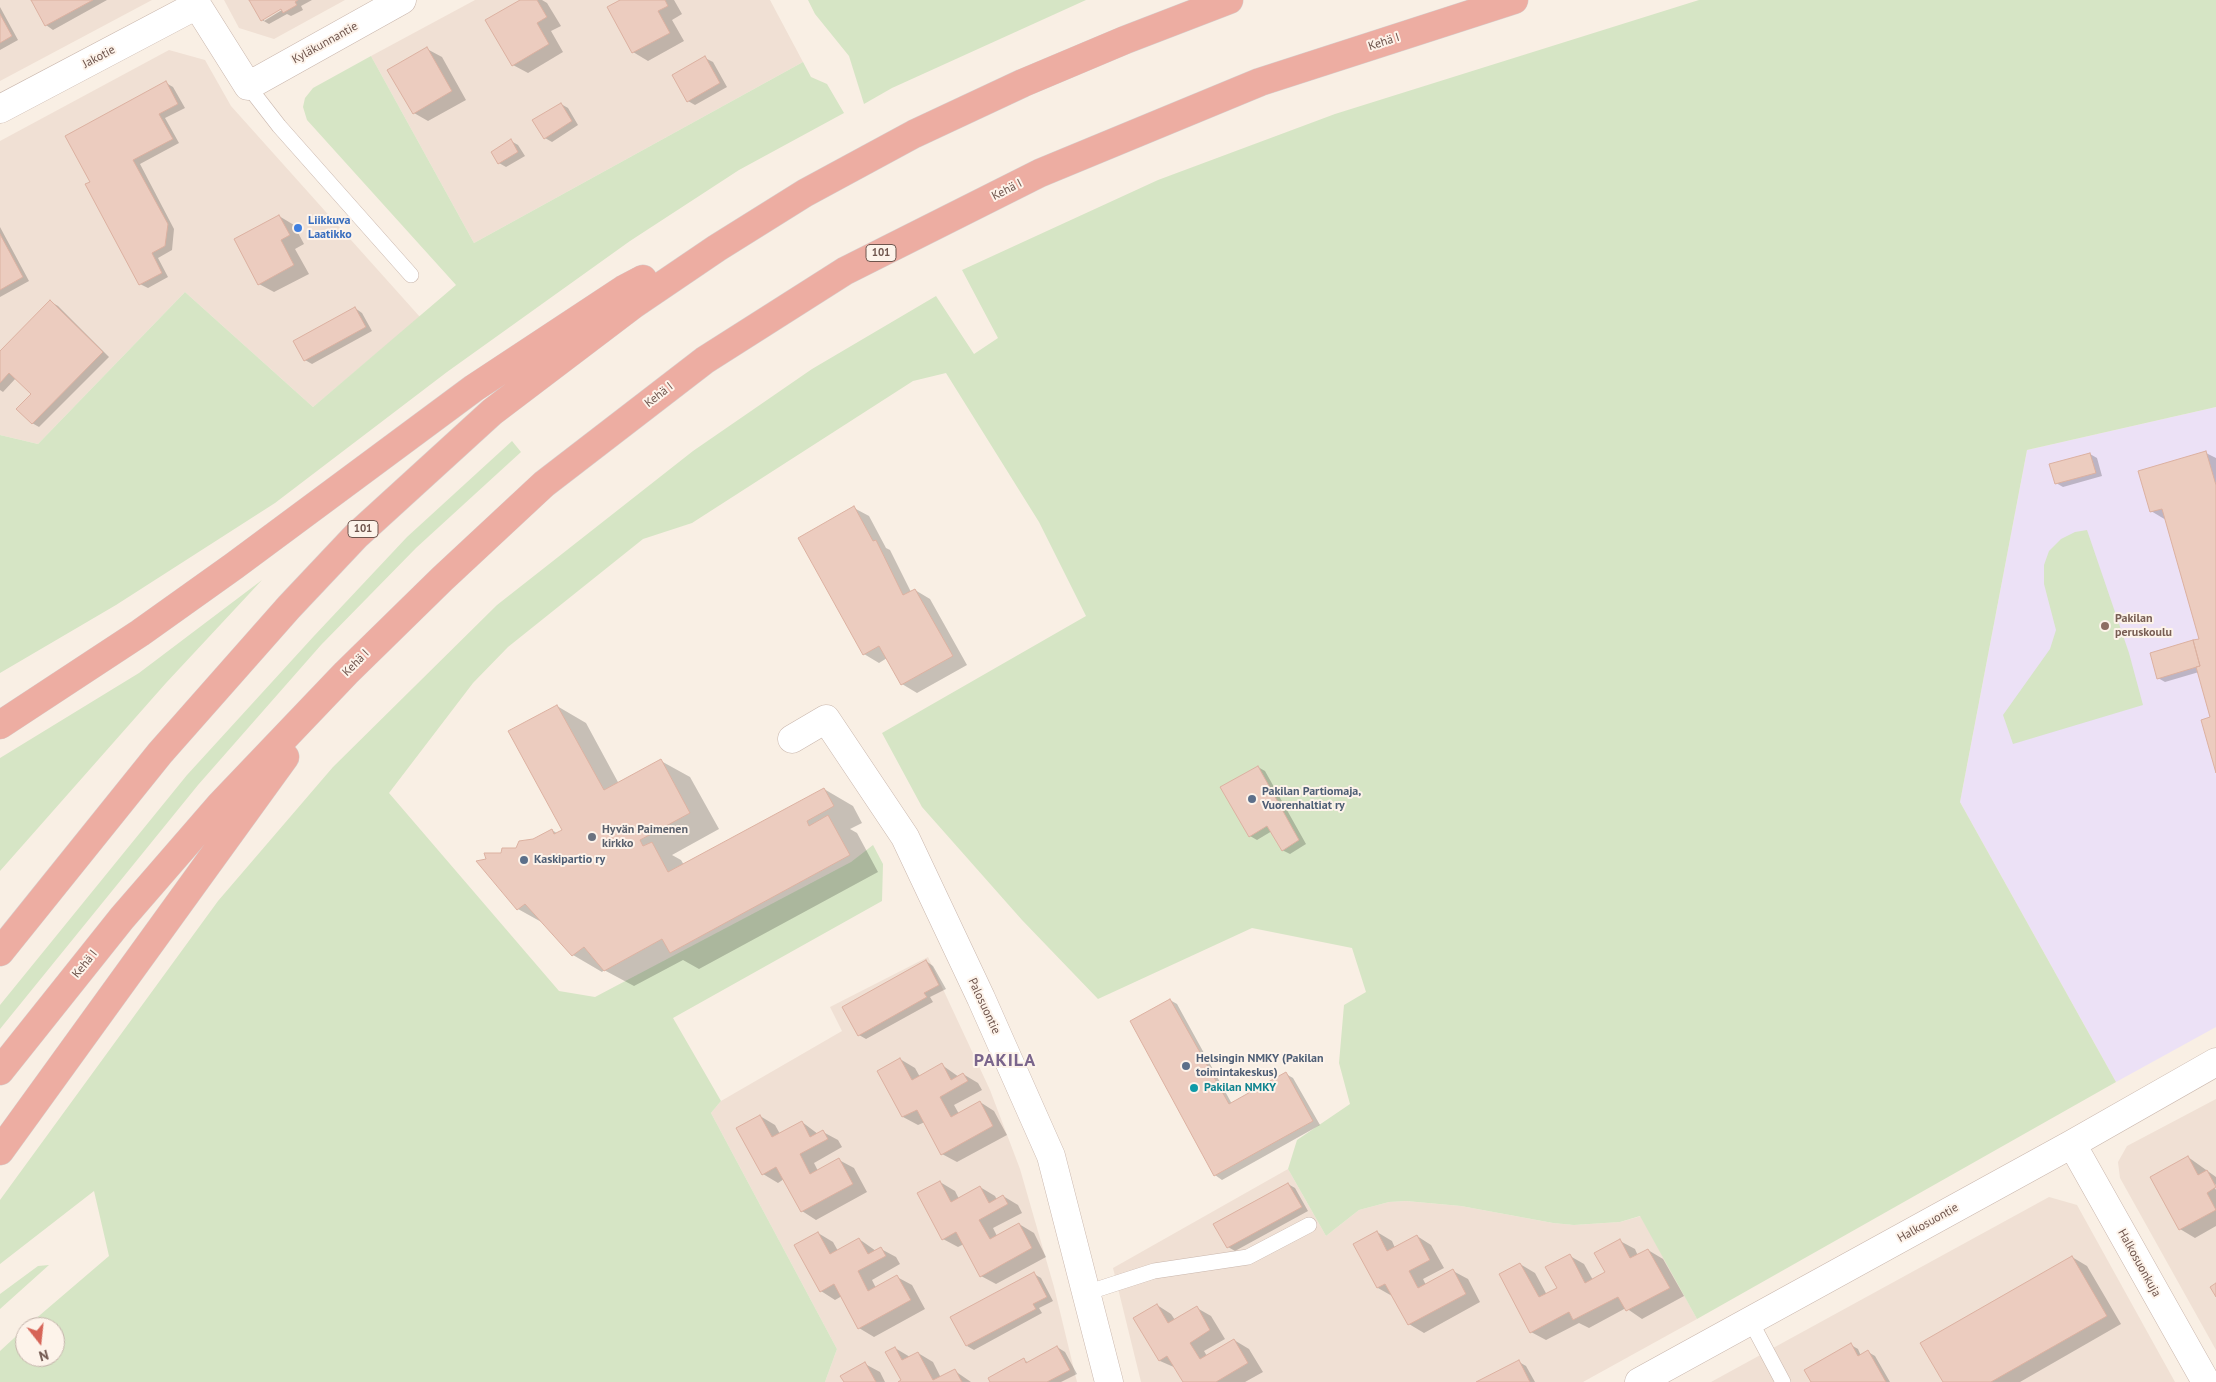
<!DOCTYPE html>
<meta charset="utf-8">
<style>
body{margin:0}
#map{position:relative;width:2216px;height:1382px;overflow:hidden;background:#f9efe4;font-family:"PT Sans",sans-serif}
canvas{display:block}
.north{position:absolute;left:15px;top:1317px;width:50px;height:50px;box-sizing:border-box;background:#fdf3ea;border:1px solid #c4b4ab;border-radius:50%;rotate:164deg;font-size:14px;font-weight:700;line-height:20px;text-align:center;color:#6f554d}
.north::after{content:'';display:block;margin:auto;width:18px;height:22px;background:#d66457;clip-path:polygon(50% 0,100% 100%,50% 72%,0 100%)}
</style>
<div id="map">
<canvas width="2216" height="1382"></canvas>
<div class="north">N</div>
</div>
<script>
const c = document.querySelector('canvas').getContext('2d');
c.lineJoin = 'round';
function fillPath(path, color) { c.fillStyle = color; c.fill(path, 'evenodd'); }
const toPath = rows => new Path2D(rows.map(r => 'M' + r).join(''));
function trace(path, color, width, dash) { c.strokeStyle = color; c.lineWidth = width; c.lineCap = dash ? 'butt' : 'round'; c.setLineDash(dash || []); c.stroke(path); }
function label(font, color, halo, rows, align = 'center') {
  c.font = font + ' "PT Sans",sans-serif'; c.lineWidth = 4; c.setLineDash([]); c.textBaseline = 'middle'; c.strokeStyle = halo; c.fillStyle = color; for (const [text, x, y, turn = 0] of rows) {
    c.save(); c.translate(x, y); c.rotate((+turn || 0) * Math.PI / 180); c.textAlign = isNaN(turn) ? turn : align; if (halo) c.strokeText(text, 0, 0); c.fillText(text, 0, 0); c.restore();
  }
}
const residential = toPath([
 [0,0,152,0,0,81],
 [224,0,345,0,274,39,239,28],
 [475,0,770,0,803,62,474,243,371,56],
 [169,50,205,60,231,106,420,317,313,407,185,292,38,444,0,435,0,141],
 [928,957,990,1090,1020,1169,1054,1287,1077,1382,825,1382,837,1349,711,1113,721,1101,842,1031,830,1007],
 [2216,1099,2216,1350,2120,1178,2118,1162,2127,1146],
 [1288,1169,1326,1236,1359,1210,1389,1202,1406,1201,1461,1206,1553,1223,1574,1225,1620,1222,1641,1216,1697,1319,1583,1382,1141,1382,1113,1268],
 [2049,1197,2077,1205,2175,1382,1711,1382]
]);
const education = toPath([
 [2216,407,2216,1027,2116,1082,1960,802,2027,450]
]);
const green = toPath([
 [808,0,1086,0,892,88,864,104,849,56,815,14],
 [1699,0,2216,0,2216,407,2027,450,1960,802,2116,1082,1697,1319,1640,1216,1620,1222,1574,1225,1553,1223,1461,1206,1406,1201,1389,1202,1359,1210,1326,1236,1288,1169,1297,1140,1350,1104,1339,1063,1344,1005,1366,992,1352,948,1252,928,1098,999,1022,920,922,807,882,733,1086,616,1039,522,946,373,913,381,692,523,643,539,508,647,473,683,389,793,559,991,595,997,851,862,873,845,883,864,882,901,673,1018,721,1101,711,1113,837,1349,825,1382,0,1382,0,1351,25,1328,25,1357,55,1357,55,1327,26,1327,109,1256,94,1191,0,1264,0,1200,218,901,333,767,497,605,693,451,812,369,936,296,974,354,998,338,962,270,1158,180,1335,114],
 [371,56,474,243,803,62,811,77,827,84,844,113,739,170,630,241,447,372,275,503,116,605,0,673,0,435,38,444,185,292,313,407,456,285,307,120,303,107,305,98,313,88],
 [512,441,521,452,416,548,321,645,198,785,0,1029,0,1005,187,775,314,636,407,537],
 [2087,530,2129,653,2143,705,2013,744,2003,715,2050,649,2056,630,2044,584,2044,565,2049,551,2061,539,2075,532],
 [262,580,166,683,0,871,0,758,139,673],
 [49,1265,0,1309,0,1294,38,1266]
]);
const shadow = toPath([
 [32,0,107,0,53,30,46,25],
 [251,0,312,0,301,6,303,10,291,16,287,14,269,24,262,20],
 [286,5,287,7,264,21,264,18],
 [523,0,542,0,547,3,561,26,551,31,563,52,528,73,513,65],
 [623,0,674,0,682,14,672,20,684,41,648,61,633,52],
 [0,7,18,40,0,50],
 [427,49,442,57,466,100,428,121,414,113],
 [705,58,713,62,727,87,695,105,688,101],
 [166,83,173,87,185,108,165,118,179,143,140,164,174,229,172,250,158,258,168,277,148,288,140,284,92,182],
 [561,104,568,108,578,125,552,142,545,138],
 [511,141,518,145,525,156,506,167,499,163],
 [279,216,294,225,304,244,295,249,309,274,274,292,259,284],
 [0,227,29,281,0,297],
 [51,302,58,306,109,357,39,427,32,423,33,394,16,378,3,392,0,390,0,353],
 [355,308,362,313,372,331,312,364,305,360],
 [2206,453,2216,458,2216,768,2212,718,2199,672,2165,682,2158,678,2201,640,2166,520,2151,511],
 [2090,454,2097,458,2102,476,2063,487,2056,483],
 [854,508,869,516,886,548,890,550,911,592,915,590,930,599,967,665,917,693,902,684,887,658,879,663,864,654],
 [557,706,586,723,619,784,661,761,690,777,719,829,672,855,681,860,684,865,824,789,853,806,862,823,850,829,857,833,878,872,699,969,683,960,634,986,604,970,602,972,573,955,545,924,518,909,502,854,516,850,552,830,558,834,564,831],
 [1258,767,1265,771,1306,844,1290,854,1282,850,1272,831,1257,840,1250,836],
 [926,961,933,966,946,989,930,997,933,1002,866,1039,859,1035],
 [1170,1000,1177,1004,1232,1104,1286,1074,1293,1078,1320,1125,1222,1180,1215,1175],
 [900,1059,915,1068,920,1077,942,1065,959,1077,963,1074,978,1083,982,1090,954,1105,959,1114,980,1102,994,1111,1007,1135,957,1162,942,1154,925,1122,918,1125,903,1117,878,1071],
 [760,1116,775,1125,780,1134,802,1122,818,1134,823,1132,838,1140,842,1147,814,1163,818,1171,839,1160,854,1168,867,1192,816,1220,802,1211,784,1179,778,1183,763,1174],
 [2188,1157,2216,1177,2216,1185,2212,1182,2216,1190,2216,1226,2195,1238,2180,1229],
 [940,1182,955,1191,959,1199,980,1187,995,1196,997,1200,1003,1196,1018,1205,1022,1213,993,1228,997,1236,1019,1224,1034,1233,1046,1257,996,1284,981,1276,964,1244,958,1247,943,1239],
 [1288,1184,1295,1188,1308,1211,1235,1251,1228,1247],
 [1377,1232,1392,1241,1395,1248,1417,1236,1431,1245,1444,1268,1423,1279,1426,1285,1453,1271,1468,1279,1480,1302,1424,1333,1409,1324,1392,1296,1378,1288],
 [818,1233,833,1242,838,1251,859,1239,876,1251,881,1249,896,1257,900,1264,872,1280,876,1288,897,1277,912,1285,925,1309,874,1337,859,1328,842,1296,835,1300,821,1291],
 [1620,1241,1635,1249,1638,1256,1648,1250,1663,1259,1684,1296,1642,1319,1626,1308,1589,1328,1579,1323,1546,1340,1531,1332,1520,1264,1535,1273,1547,1295,1558,1289,1570,1256,1584,1264,1593,1280,1607,1273],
 [2072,1257,2087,1266,2121,1324,2020,1382,1944,1382],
 [1034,1274,1041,1278,1053,1301,1039,1308,1042,1313,974,1350,967,1346],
 [1157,1305,1171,1314,1175,1320,1197,1308,1211,1316,1225,1339,1204,1351,1207,1356,1234,1340,1249,1349,1263,1372,1245,1382,1184,1382,1176,1368,1160,1361,1135,1319],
 [1851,1345,1858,1349,1861,1356,1868,1352,1875,1356,1890,1382,1812,1382],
 [1057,1347,1065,1352,1077,1374,1061,1382,992,1382,1024,1360,1029,1363],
 [895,1348,910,1357,918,1353,933,1362,941,1378,955,1371,971,1382,901,1382,903,1381],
 [1519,1362,1526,1366,1535,1382,1479,1382],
 [865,1364,880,1372,885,1382,845,1382]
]);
const building = toPath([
 [31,0,93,0,45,26,31,0],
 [249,0,298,0,295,2,297,5,283,13,281,9,261,21,249,0],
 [520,0,537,0,547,17,537,23,549,44,512,66,485,20,520,0],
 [620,0,665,0,668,6,658,11,670,33,632,53,607,7,620,0],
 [0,14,12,36,0,43,0,14],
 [427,47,452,91,413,114,387,70,427,47],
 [705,56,720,83,687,102,672,75,705,56],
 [166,81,178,104,159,114,173,139,133,160,168,224,165,246,152,253,162,273,139,285,85,184,90,182,65,136,166,81],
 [561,103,572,121,544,139,532,120,561,103],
 [511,139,518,152,498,164,491,152,511,139],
 [279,215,290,235,281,240,294,265,258,285,234,239,279,215],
 [0,234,23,277,0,290,0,234],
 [50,300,103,352,32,424,16,409,31,394,9,373,0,383,0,351,50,300],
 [355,307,366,327,304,361,293,341,355,307],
 [2206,451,2216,485,2216,773,2201,720,2210,717,2196,667,2200,666,2193,640,2199,639,2162,509,2150,512,2138,471,2206,451],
 [2090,453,2096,473,2055,484,2049,464,2090,453],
 [854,506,873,541,876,540,903,595,915,589,953,656,901,685,879,646,863,655,798,538,854,506],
 [2193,640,2200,666,2157,679,2150,653,2193,640],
 [557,705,604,790,661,759,690,813,640,840,643,846,652,842,668,872,824,788,834,806,807,821,809,826,828,815,850,855,670,953,662,939,604,971,584,947,572,956,525,904,517,910,476,861,486,859,484,853,501,853,502,848,516,848,519,841,533,839,552,829,554,834,562,830,508,731,557,705],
 [1258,766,1299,840,1282,851,1267,826,1249,837,1220,787,1258,766],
 [926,960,939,985,924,993,927,997,858,1036,842,1007,926,960],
 [1170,999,1229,1104,1286,1072,1313,1121,1214,1176,1130,1021,1170,999],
 [900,1058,912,1080,942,1063,951,1080,963,1073,968,1081,940,1097,951,1117,980,1101,993,1126,941,1155,917,1110,902,1117,877,1071,900,1058],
 [760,1115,772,1137,802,1121,810,1137,823,1130,828,1139,800,1154,810,1174,839,1158,853,1184,801,1212,776,1167,762,1175,736,1128,760,1115],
 [2188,1156,2198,1175,2207,1170,2216,1187,2207,1193,2216,1210,2179,1230,2150,1177,2188,1156],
 [940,1181,951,1202,980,1186,989,1203,1003,1195,1008,1204,979,1220,990,1239,1019,1223,1032,1248,980,1277,956,1232,942,1240,917,1193,940,1181],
 [1288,1183,1302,1207,1227,1248,1213,1224,1288,1183],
 [1377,1231,1387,1251,1417,1235,1430,1260,1409,1271,1418,1288,1453,1269,1466,1294,1408,1325,1385,1284,1377,1288,1353,1244,1377,1231],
 [818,1232,830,1254,859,1238,868,1254,881,1247,886,1256,858,1271,868,1291,897,1275,911,1300,858,1329,834,1284,820,1292,794,1245,818,1232],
 [1620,1239,1630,1258,1648,1249,1670,1288,1626,1311,1618,1297,1573,1320,1569,1312,1530,1333,1499,1274,1520,1263,1539,1297,1557,1288,1545,1267,1570,1254,1585,1283,1605,1272,1594,1253,1620,1239],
 [2072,1256,2107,1316,1991,1382,1943,1382,1920,1343,2072,1256],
 [1034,1272,1047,1297,1033,1304,1036,1309,966,1346,950,1317,1034,1272],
 [2216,1283,2216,1297,2210,1287,2216,1283],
 [1157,1304,1168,1323,1197,1306,1210,1330,1190,1343,1200,1359,1234,1339,1248,1363,1216,1382,1183,1382,1167,1356,1159,1361,1133,1318,1157,1304],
 [1851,1343,1858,1356,1868,1350,1886,1382,1811,1382,1804,1370,1851,1343],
 [1057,1346,1070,1370,1047,1382,990,1382,988,1378,1024,1358,1026,1363,1057,1346],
 [895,1347,902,1360,918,1352,933,1380,955,1369,962,1382,898,1382,901,1380,885,1352,895,1347],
 [1519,1360,1530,1382,1476,1382,1519,1360],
 [865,1362,876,1382,844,1382,840,1376,865,1362]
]);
const lane = toPath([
 [248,86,279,126,411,275],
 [1086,1293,1154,1271,1248,1257,1309,1225],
 [1750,1320,1783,1382]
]);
const street = toPath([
 [197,5,248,86,402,0],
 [0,109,197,5,195,0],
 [792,739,826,719,905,837,981,998,1051,1156,1109,1382],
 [2072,1144,2206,1382],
 [1639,1382,2072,1144,2216,1062]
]);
const highway = toPath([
 [0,725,140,633,234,566,474,388,624,289,643,279],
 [0,952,160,753,289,607,356,536,492,412,633,305,717,248,805,193,914,134,1023,83,1125,40,1229,0],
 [0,1071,122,918,220,805,346,673,442,579,544,484,705,360,845,271,1040,173,1260,82,1514,0],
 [0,1151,285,757]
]);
const markers = [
 [298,228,5,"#3f7fe0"],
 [2105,626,5,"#8d6e63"],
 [1252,799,5,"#5c6f8a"],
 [592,837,5,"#6b7280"],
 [524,860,5,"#5c6f8a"],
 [1186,1066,5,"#5c6f8a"],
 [1194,1088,5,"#0f9aa8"]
];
const shields = [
 [881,253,30],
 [363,529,30]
];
const shieldNames = [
 ["101",881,253],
 ["101",363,529]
];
const streetNames = [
 ["Kehä I",1384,42,-18],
 ["Kyläkunnantie",325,43,-29],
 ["Jakotie",99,57,-28],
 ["Kehä I",1007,190,-27],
 ["Kehä I",659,395,-38],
 ["Kehä I",356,663,-45],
 ["Kehä I",85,964,-51],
 ["Palosuontie",984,1006,65],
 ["Halkosuontie",1928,1223,-29],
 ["Halkosuonkuja",2139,1263,61]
];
const shopNames = [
 ["Liikkuva",308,221],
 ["Laatikko",308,235]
];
const educationNames = [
 ["Pakilan",2115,619],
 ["peruskoulu",2115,633]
];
const serviceNames = [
 ["Pakilan Partiomaja,",1262,792],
 ["Vuorenhaltiat ry",1262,806],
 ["Kaskipartio ry",534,860],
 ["Helsingin NMKY (Pakilan",1196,1059],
 ["toimintakeskus)",1196,1073]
];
const worshipNames = [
 ["Hyvän Paimenen",602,830],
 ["kirkko",602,844]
];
const cultureNames = [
 ["Pakilan NMKY",1204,1088]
];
const districtNames = [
 ["PAKILA",1005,1061]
];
fillPath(residential, '#f0e0d4');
fillPath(education, '#ece1f6');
fillPath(green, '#d6e5c5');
fillPath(shadow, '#0003');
fillPath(building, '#ecccbf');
trace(building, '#dcb1a1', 1);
trace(lane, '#c9b6ac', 16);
trace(street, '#c9b6ac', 29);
trace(highway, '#d7cfcd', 29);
trace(lane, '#fff', 15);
trace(street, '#fff', 28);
trace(highway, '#edada2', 28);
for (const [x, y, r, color] of markers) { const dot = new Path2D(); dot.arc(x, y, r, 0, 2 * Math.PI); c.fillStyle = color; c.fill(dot); trace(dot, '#fdf3ea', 2); }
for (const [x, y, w] of shields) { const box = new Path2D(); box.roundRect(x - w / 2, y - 8.5, w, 17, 4); c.fillStyle = '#fdf3ea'; c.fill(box); trace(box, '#6f554d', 1); }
label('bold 11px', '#6f554d', null, shieldNames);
label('12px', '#6f554d', '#fdf3ea', streetNames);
label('bold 12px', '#366cbe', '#fdf3ea', shopNames, 'left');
label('bold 12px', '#785e54', '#fdf3ea', educationNames, 'left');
label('bold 12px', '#4e5e75', '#fdf3ea', serviceNames, 'left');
label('bold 12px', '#5b616d', '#fdf3ea', worshipNames, 'left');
label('bold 12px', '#0d838f', '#fdf3ea', cultureNames, 'left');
c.letterSpacing = '1px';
label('bold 18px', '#7a658c', '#fdf3ea', districtNames);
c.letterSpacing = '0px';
</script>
